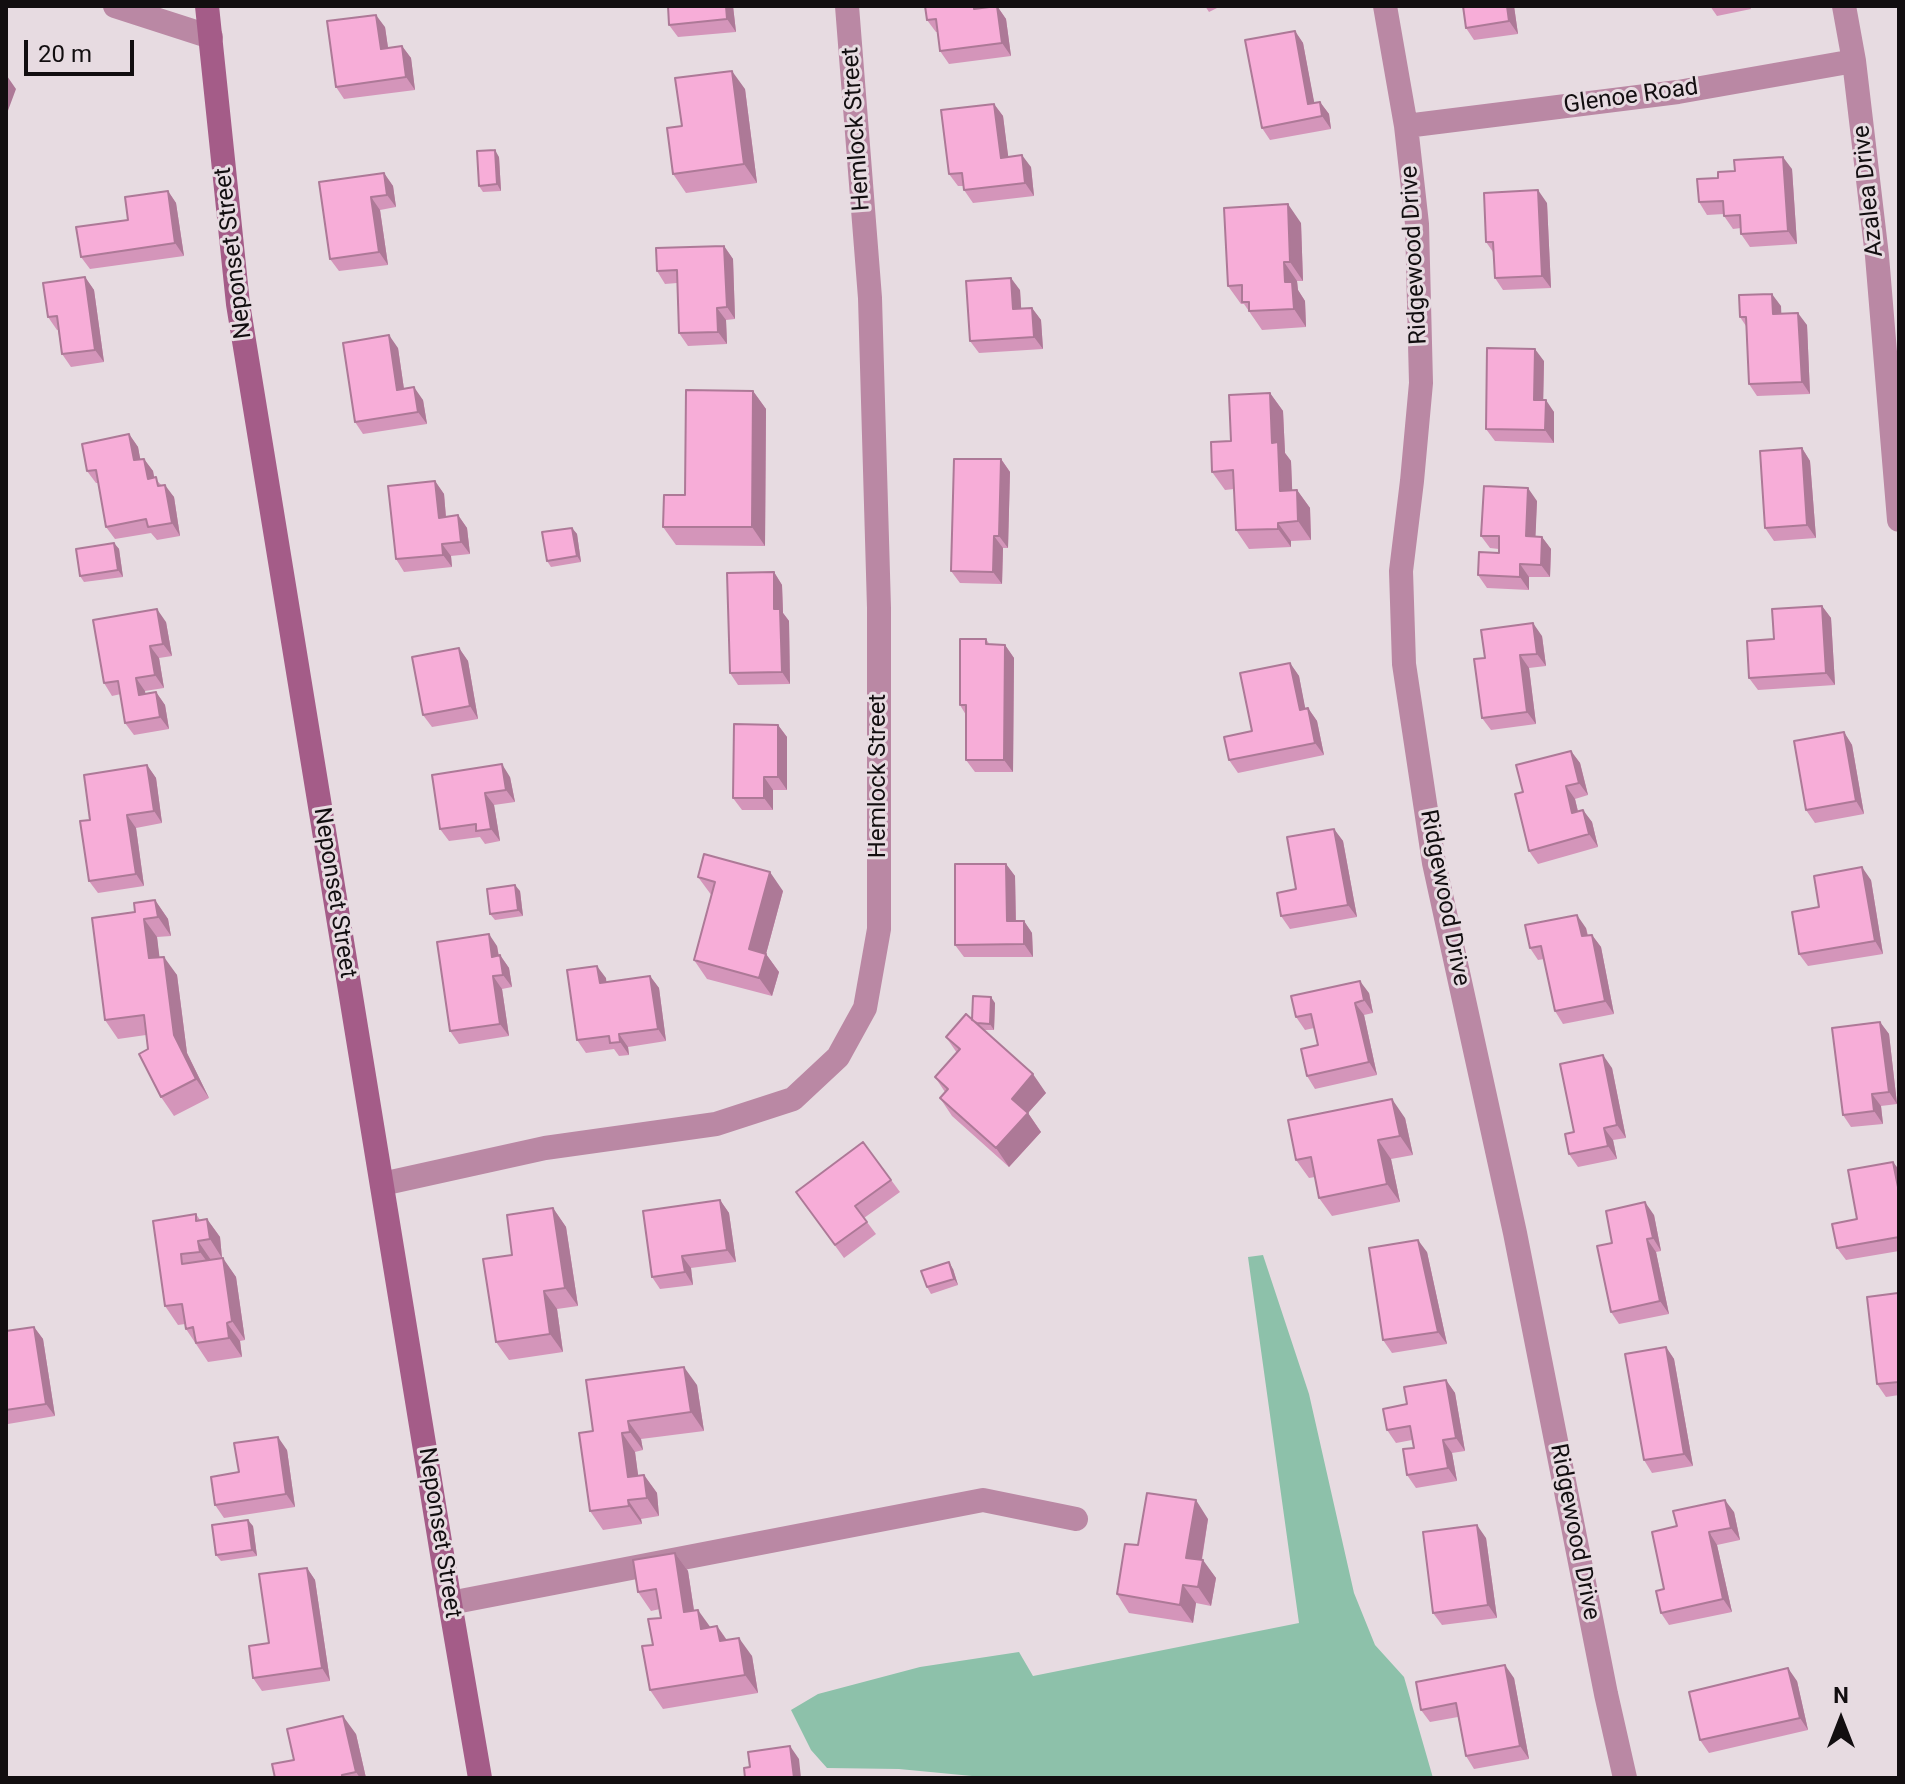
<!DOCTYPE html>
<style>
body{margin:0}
#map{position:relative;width:1905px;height:1784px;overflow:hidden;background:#e7dbe1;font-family:Roboto,sans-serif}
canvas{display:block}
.frame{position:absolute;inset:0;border:8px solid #120e10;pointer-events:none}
.north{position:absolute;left:1801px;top:1680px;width:80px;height:80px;-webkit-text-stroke:6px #e7dbe1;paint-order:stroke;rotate:0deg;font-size:22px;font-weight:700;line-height:32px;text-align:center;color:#120e10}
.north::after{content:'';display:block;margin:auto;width:28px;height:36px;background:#120e10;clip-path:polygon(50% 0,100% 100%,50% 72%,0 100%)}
.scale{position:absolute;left:24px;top:40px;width:110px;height:36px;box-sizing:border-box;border:4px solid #120e10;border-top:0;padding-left:10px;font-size:24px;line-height:28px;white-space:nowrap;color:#120e10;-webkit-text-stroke:6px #e7dbe1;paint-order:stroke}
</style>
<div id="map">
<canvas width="1905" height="1784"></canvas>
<div class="frame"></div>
<div class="north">N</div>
<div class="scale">20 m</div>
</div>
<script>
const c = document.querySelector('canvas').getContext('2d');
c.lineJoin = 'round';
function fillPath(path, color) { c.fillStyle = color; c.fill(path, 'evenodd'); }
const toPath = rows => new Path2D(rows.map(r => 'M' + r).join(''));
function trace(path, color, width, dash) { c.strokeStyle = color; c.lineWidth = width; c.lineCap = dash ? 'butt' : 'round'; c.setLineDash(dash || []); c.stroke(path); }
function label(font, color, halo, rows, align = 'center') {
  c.font = font + ' Roboto,sans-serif'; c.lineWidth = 6; c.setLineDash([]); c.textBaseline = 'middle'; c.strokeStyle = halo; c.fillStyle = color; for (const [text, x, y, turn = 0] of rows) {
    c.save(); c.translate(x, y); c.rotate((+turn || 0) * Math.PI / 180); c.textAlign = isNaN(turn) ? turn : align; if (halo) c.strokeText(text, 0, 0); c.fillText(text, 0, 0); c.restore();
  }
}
const green = toPath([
 [1263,1255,1309,1394,1354,1593,1375,1645,1404,1677,1433,1778,973,1778,972,1776,899,1769,827,1768,811,1750,791,1710,818,1694,920,1667,1019,1652,1033,1676,1299,1623,1248,1257]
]);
const street = toPath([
 [115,6,211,37],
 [1385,6,1406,126,1417,224,1421,383,1412,481,1401,571,1404,664,1434,863,1515,1233,1606,1694,1625,1778],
 [1844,6,1854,61,1877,256,1899,520],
 [1406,126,1678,92,1854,61],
 [382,1184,545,1148,716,1124,793,1099,838,1057,865,1008,879,929,879,608,870,298,847,6],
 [450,1603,983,1500,1076,1519]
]);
const secondary = toPath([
 [207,6,238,304,450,1603,480,1778]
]);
const wall = toPath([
 [733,6,736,32,678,37,669,25],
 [925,6,981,6,982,8,997,6,1006,19,1011,56,949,64,940,51,938,32,936,32,927,20],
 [1205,6,1221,6,1209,12],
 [1514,6,1518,34,1474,40,1466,28],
 [1710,6,1750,6,1751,9,1717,16],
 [385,27,388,48,402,46,411,58,415,90,344,99,336,87],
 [1295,31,1303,43,1314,103,1320,102,1329,114,1331,129,1270,140,1262,128],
 [745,89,757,183,686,193,673,174],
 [994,104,1003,116,1008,157,1031,167,1034,196,973,203,964,190,963,186,958,186,949,174],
 [499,157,501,191,483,192,479,186],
 [1792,169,1797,244,1750,247,1741,234,1741,228,1733,229,1724,216,1724,214,1707,215,1699,202],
 [384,173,393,186,396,207,380,210,388,265,339,271,330,259],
 [168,191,176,203,184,256,90,269,81,257],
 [1547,203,1551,288,1503,290,1495,278,1493,252,1486,242],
 [1301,223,1303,281,1297,281,1298,290,1305,301,1306,327,1262,330,1244,304,1241,304,1228,286],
 [724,246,733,259,735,319,726,320,727,344,688,346,679,333,677,283,665,284,657,271],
 [85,277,94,290,104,362,71,367,62,354,58,330,57,330,48,317],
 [1020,290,1021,308,1032,308,1041,320,1043,349,979,353,970,341],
 [1781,306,1781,314,1807,325,1810,394,1757,396,1749,384,1746,326,1740,317],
 [398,348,404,389,423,400,427,424,363,434,355,422],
 [1544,361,1543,400,1554,412,1554,443,1495,441,1486,429],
 [753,391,766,409,765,546,676,545,663,527],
 [1270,393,1283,411,1285,453,1291,461,1292,490,1297,490,1310,508,1311,540,1291,541,1291,547,1249,549,1236,530,1234,489,1225,490,1212,472,1231,441],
 [129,434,138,447,140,459,144,459,153,471,154,478,174,497,180,536,157,540,151,533,115,539,106,527,99,483,96,483,87,471],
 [1802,448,1810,461,1816,538,1774,541,1765,528],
 [1001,459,1010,472,1008,548,1003,548,1002,584,960,583,951,571],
 [435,481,444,494,446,517,458,515,467,528,470,554,451,556,452,567,404,572,396,559],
 [1537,501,1535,537,1542,537,1551,549,1550,577,1529,577,1529,590,1487,588,1478,575,1499,553,1499,549,1490,548,1481,536],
 [572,528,577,534,581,562,551,567,547,561],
 [114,543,119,549,123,577,84,582,80,576],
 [774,572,782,585,783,613,789,621,790,684,738,685,730,673],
 [1822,606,1831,618,1835,685,1758,690,1749,678,1774,639],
 [166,622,172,656,159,658,164,688,145,691,145,694,156,692,165,705,169,729,134,735,125,723,121,694,112,696,104,683],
 [1542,636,1546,666,1529,668,1536,724,1491,730,1482,718,1485,658],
 [986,639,990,645,1005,645,1014,658,1013,772,975,772,966,760,966,715,960,705],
 [459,648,468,661,478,719,432,727,423,715],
 [1290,663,1299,676,1305,709,1308,708,1317,721,1324,755,1238,773,1229,760,1252,731],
 [778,725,787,737,787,790,773,790,773,810,742,810,733,798],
 [1844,732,1852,745,1864,814,1815,823,1806,810],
 [1571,751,1580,763,1588,795,1575,799,1578,811,1583,810,1592,822,1598,847,1538,864,1529,851,1523,792],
 [147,765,156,778,162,823,136,828,144,886,98,893,89,881,90,820],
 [432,775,510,777,515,802,494,805,500,841,485,844,480,837,449,841,440,829],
 [1334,829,1343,841,1357,917,1290,929,1281,916],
 [1006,864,1015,876,1016,921,1024,921,1032,933,1033,957,964,957,955,945],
 [698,877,783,891,766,954,779,972,772,996,707,979,694,960,712,896],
 [1871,880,1883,954,1808,966,1799,954,1819,907],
 [520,891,523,916,495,920,490,914],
 [155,900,168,919,171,936,157,937,159,957,177,975,187,1053,209,1098,174,1116,161,1097,148,1049,146,1035,118,1039,105,1020,135,912],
 [1586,928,1588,935,1592,935,1601,947,1614,1014,1563,1024,1555,1011,1544,959,1538,960,1530,948],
 [497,946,499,956,500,955,509,968,512,987,502,989,509,1036,459,1044,450,1031],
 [650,976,659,988,666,1041,628,1047,629,1055,619,1056,614,1049,586,1053,577,1040,606,978,606,982],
 [1369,993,1373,1013,1364,1015,1377,1075,1315,1089,1307,1076,1318,1045,1314,1028,1305,1030,1296,1017],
 [995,1003,994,1030,984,1030,1046,1093,1028,1113,1041,1132,1009,1167,952,1116,940,1098,945,1092,935,1077,957,1053,946,1037],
 [1880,1022,1889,1034,1897,1104,1881,1106,1883,1124,1851,1127,1843,1115],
 [1612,1068,1626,1138,1613,1140,1617,1159,1578,1167,1569,1154,1574,1132],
 [1405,1118,1413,1155,1391,1159,1400,1202,1332,1216,1319,1198,1315,1177,1309,1178,1296,1160],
 [863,1142,900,1192,864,1218,876,1234,844,1258,796,1192],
 [1893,1162,1899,1170,1899,1251,1846,1260,1837,1248],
 [720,1200,729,1213,736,1262,691,1268,693,1285,660,1289,652,1277],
 [553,1208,566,1227,578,1306,557,1309,563,1352,509,1360,496,1342,512,1255],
 [196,1214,200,1220,207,1219,220,1237,222,1258,236,1277,245,1340,240,1341,242,1357,208,1362,186,1329,185,1324,178,1325,165,1306,153,1221],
 [1654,1215,1661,1251,1656,1252,1669,1314,1619,1324,1611,1312,1612,1243],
 [1427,1252,1447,1344,1392,1353,1383,1340],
 [953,1269,958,1285,931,1294,927,1287],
 [1899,1295,1899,1395,1886,1397,1877,1384],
 [34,1327,43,1339,55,1416,8,1424,6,1420,6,1331],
 [1666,1347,1674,1359,1693,1466,1652,1473,1644,1460],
 [1446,1380,1455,1393,1465,1451,1452,1453,1457,1481,1416,1488,1407,1475,1414,1448,1412,1440,1396,1443,1387,1430,1407,1404],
 [697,1385,704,1431,641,1439,643,1450,635,1452,638,1476,644,1475,657,1493,659,1516,641,1519,642,1524,603,1530,590,1511,593,1431],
 [287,1450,295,1507,224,1518,215,1505,239,1472],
 [1734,1512,1740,1540,1717,1545,1732,1612,1669,1625,1661,1613,1664,1589,1652,1532],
 [1208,1519,1202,1560,1216,1578,1211,1606,1196,1603,1193,1623,1129,1613,1117,1594,1138,1545],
 [253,1526,257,1556,221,1561,216,1555],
 [1486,1538,1497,1618,1442,1625,1433,1613],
 [675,1553,688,1571,694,1610,710,1627,717,1626,727,1640,752,1656,758,1693,663,1709,650,1690,653,1645,661,1618,660,1609,651,1611,638,1592],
 [307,1568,315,1580,330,1681,262,1691,253,1678,269,1643],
 [1514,1678,1529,1759,1474,1769,1466,1756,1458,1717,1430,1722,1421,1710],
 [1797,1681,1808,1730,1709,1753,1700,1740],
 [356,1734,366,1778,275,1778,294,1760]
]);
const shadedWall = toPath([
 [726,6,733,6,736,32,727,19],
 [997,6,1006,19,1011,56,1002,43],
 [1507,6,1514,6,1518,34,1509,21],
 [376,15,385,27,390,61,381,49],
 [1295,31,1303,43,1317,117,1308,104],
 [402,46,411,58,415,90,406,77],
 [732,71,745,89,757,183,744,164],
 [7,76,16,89,6,116,6,80],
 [1320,102,1329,114,1331,129,1322,116],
 [994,104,1003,116,1010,170,1001,158],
 [495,150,499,157,501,191,497,184],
 [1022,155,1031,167,1034,196,1025,183],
 [1783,157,1792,169,1797,244,1788,231],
 [384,173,393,186,396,207,387,195],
 [1538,190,1547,203,1551,288,1542,276],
 [168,191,176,203,184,256,175,243],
 [371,197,380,210,388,265,379,252],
 [1288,204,1301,223,1303,281,1290,262],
 [724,246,733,259,735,319,727,307],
 [1284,262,1297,281,1298,290,1305,301,1306,327,1294,309,1285,282],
 [85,277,94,290,104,362,95,350],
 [1011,278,1020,290,1022,321,1013,309],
 [1772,294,1781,306,1782,327,1773,314],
 [717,308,726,320,727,344,718,332],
 [1032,308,1041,320,1043,349,1034,337],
 [1798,313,1807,325,1810,394,1802,382],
 [389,335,398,348,406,403,397,390],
 [1535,349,1544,361,1543,412,1534,400],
 [414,387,423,400,427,424,418,412],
 [753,391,766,409,765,546,752,527],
 [1270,393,1283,411,1285,453,1291,461,1293,509,1280,491,1272,443],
 [1546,400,1554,412,1554,443,1545,430],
 [129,434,138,447,143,473,134,460],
 [1802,448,1810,461,1816,538,1807,525],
 [144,459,153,471,157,492,148,479],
 [1001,459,1010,472,1008,548,999,536],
 [435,481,444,494,447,530,439,518],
 [165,485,174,497,180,536,172,523],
 [1528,488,1537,501,1535,549,1526,536],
 [1297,490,1310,508,1311,540,1298,521],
 [458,515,467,528,470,554,461,542],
 [1278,523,1291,541,1291,547,1278,529],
 [572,528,577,534,581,562,577,556],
 [994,536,1003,548,1002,584,993,572],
 [1542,537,1551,549,1550,577,1541,565],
 [114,543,119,549,123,577,118,570],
 [442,544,451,556,452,567,443,555],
 [1520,564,1529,577,1529,590,1520,577],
 [774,572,782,585,783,613,789,621,790,684,782,672,774,609],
 [1822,606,1831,618,1835,685,1826,673],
 [157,609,166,622,172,656,163,644],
 [1533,623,1542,636,1546,666,1537,654],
 [1005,645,1014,658,1013,772,1004,760],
 [150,646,159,658,164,688,155,675],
 [459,648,468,661,478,719,470,706],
 [1520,655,1529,668,1536,724,1527,712],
 [1290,663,1299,676,1308,722,1300,710],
 [136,678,145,691,148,707,139,695],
 [156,692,165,705,169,729,160,717],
 [1308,708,1317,721,1324,755,1315,743],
 [778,725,787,737,787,790,778,777],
 [1844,732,1852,745,1864,814,1856,801],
 [1571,751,1580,763,1588,795,1579,783],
 [502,764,510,777,515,802,506,790],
 [147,765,156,778,162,823,154,811],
 [764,777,773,790,773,810,764,798],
 [1566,786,1575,799,1581,825,1572,813],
 [485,793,494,805,500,841,491,829],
 [1583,810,1592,822,1598,847,1589,834],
 [127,815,136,828,144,886,136,874],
 [1334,829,1343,841,1357,917,1348,905],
 [1006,864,1015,876,1016,933,1007,921],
 [1862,867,1871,880,1883,954,1875,941],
 [770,872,783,891,766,954,779,972,772,996,759,978,749,949],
 [515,885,520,891,523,916,518,910],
 [155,900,168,919,171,936,158,917],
 [1577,915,1586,928,1590,949,1582,936],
 [144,919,157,937,162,977,149,958],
 [1024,921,1032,933,1033,957,1024,944],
 [489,934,497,946,501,970,492,957],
 [1592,935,1601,947,1614,1014,1605,1001],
 [500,955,509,968,512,987,503,975],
 [164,957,177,975,187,1053,209,1098,196,1079,174,1035],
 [597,966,606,978,608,996,600,983],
 [493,976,502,989,509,1036,500,1024],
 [650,976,659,988,666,1041,658,1029],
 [1360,981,1369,993,1373,1013,1364,1000],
 [991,997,995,1003,994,1030,990,1024],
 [1355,1003,1364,1015,1377,1075,1369,1062],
 [1880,1022,1889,1034,1897,1104,1889,1092],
 [619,1034,628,1047,629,1055,620,1042],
 [1603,1055,1612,1068,1626,1138,1617,1125],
 [1033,1074,1046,1093,1028,1113,1041,1132,1009,1167,996,1148,1012,1099],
 [1872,1094,1881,1106,1883,1124,1874,1111],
 [1392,1099,1405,1118,1413,1155,1400,1136],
 [1604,1128,1613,1140,1617,1159,1608,1146],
 [1378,1140,1391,1159,1400,1202,1387,1184],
 [1893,1162,1899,1170,1899,1192],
 [720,1200,729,1213,736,1262,727,1250],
 [1645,1202,1654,1215,1661,1251,1653,1238],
 [553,1208,566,1227,578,1306,565,1288],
 [207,1219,220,1237,222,1258,210,1239],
 [1647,1239,1656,1252,1669,1314,1660,1301],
 [1418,1240,1427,1252,1447,1344,1438,1332],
 [198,1241,211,1260,213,1270,200,1252],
 [682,1256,691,1268,693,1285,685,1272],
 [223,1258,236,1277,245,1340,232,1321],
 [949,1262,953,1269,958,1285,954,1279],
 [544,1291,557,1309,563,1352,550,1334],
 [227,1323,240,1341,242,1357,229,1338],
 [34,1327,43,1339,55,1416,46,1404],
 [1666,1347,1674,1359,1693,1466,1684,1454],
 [684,1367,697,1385,704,1431,691,1412],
 [1446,1380,1455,1393,1465,1451,1456,1438],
 [628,1421,641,1439,643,1450,630,1432],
 [622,1433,635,1452,641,1496,628,1477],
 [278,1437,287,1450,295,1507,286,1494],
 [1443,1440,1452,1453,1457,1481,1448,1468],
 [644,1475,657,1493,659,1516,647,1498],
 [628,1500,641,1519,642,1524,629,1506],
 [1196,1500,1208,1519,1199,1576,1186,1558],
 [1725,1500,1734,1512,1740,1540,1731,1528],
 [248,1520,253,1526,257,1556,252,1550],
 [1477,1525,1486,1538,1497,1618,1488,1605],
 [1709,1532,1717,1545,1732,1612,1723,1599],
 [675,1553,688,1571,697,1631,684,1612],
 [1203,1560,1216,1578,1211,1606,1198,1587],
 [307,1568,315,1580,330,1681,322,1668],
 [1183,1585,1196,1603,1193,1623,1180,1605],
 [698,1610,711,1628,701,1629],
 [717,1626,730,1645,720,1641],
 [739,1638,752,1656,758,1693,745,1675],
 [1505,1665,1514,1678,1529,1759,1520,1746],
 [1788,1668,1797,1681,1808,1730,1800,1718],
 [343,1716,356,1734,366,1778,360,1778,356,1772],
 [790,1746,799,1759,801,1778,794,1778]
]);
const building = toPath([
 [668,6,726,6,727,19,669,25,668,6],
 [925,6,974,6,974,9,997,6,1002,43,940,51,936,19,927,20,925,6],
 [1463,6,1507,6,1509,21,1466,28,1463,6],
 [376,15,381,49,402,46,406,77,336,87,327,21,376,15],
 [1295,31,1308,104,1320,102,1322,116,1262,128,1245,40,1295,31],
 [732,71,744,164,673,174,667,128,682,126,675,78,732,71],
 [994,104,1001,158,1022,155,1025,183,964,190,962,173,949,174,941,110,994,104],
 [495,150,497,184,479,186,477,151,495,150],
 [1783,157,1788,231,1741,234,1740,215,1724,216,1723,201,1699,202,1697,179,1718,178,1718,172,1735,171,1734,160,1783,157],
 [384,173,387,195,371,197,379,252,330,259,319,182,384,173],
 [1538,190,1542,276,1495,278,1493,242,1486,242,1484,193,1538,190],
 [168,191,175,243,81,257,76,227,128,220,125,197,168,191],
 [1288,204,1290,262,1284,262,1285,282,1292,282,1294,309,1249,311,1249,302,1242,302,1242,285,1228,286,1224,208,1288,204],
 [724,246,727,307,717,308,718,332,679,333,677,270,657,271,656,248,724,246],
 [85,277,95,350,62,354,57,316,48,317,43,283,85,277],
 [1011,278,1013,309,1032,308,1034,337,970,341,966,281,1011,278],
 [1772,294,1773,314,1798,313,1802,382,1749,384,1746,317,1740,317,1739,295,1772,294],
 [389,335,397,390,414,387,418,412,355,422,343,343,389,335],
 [1487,348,1535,349,1534,400,1546,400,1545,430,1486,429,1487,348],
 [686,390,753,391,752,527,663,527,664,495,685,495,686,390],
 [1270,393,1272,443,1278,442,1280,491,1297,490,1298,521,1278,523,1278,529,1236,530,1233,470,1212,472,1211,442,1231,441,1229,395,1270,393],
 [129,434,134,460,144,459,148,479,156,477,158,486,165,485,172,523,148,527,146,519,106,527,96,470,87,471,82,444,129,434],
 [1802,448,1807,525,1765,528,1760,451,1802,448],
 [954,459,1001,459,999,536,994,536,993,572,951,571,954,459],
 [435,481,439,518,458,515,461,542,442,544,443,555,396,559,388,486,435,481],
 [1484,486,1528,488,1526,536,1542,537,1541,565,1520,564,1520,577,1478,575,1479,552,1499,553,1499,536,1481,536,1484,486],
 [572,528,577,556,547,561,542,532,572,528],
 [114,543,118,570,80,576,76,549,114,543],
 [774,572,774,609,780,609,782,672,730,673,727,573,774,572],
 [1822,606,1826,673,1749,678,1747,641,1774,639,1772,609,1822,606],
 [157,609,163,644,150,646,155,675,136,678,139,695,156,692,160,717,125,723,118,681,104,683,93,620,157,609],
 [1533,623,1537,654,1520,655,1527,712,1482,718,1474,659,1485,658,1481,630,1533,623],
 [960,639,986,639,986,644,1005,645,1004,760,966,760,966,705,960,705,960,639],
 [459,648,470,706,423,715,412,657,459,648],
 [1290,663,1300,710,1308,708,1315,743,1229,760,1224,737,1252,731,1240,673,1290,663],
 [734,724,778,725,778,777,764,777,764,798,733,798,734,724],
 [1844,732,1856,801,1806,810,1794,741,1844,732],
 [1571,751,1579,783,1566,786,1572,813,1583,810,1589,834,1529,851,1515,794,1523,792,1516,765,1571,751],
 [502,764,506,790,485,793,491,829,476,831,476,824,440,829,432,775,502,764],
 [147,765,154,811,127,815,136,874,89,881,80,821,90,820,84,775,147,765],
 [1334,829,1348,905,1281,916,1277,893,1296,889,1287,837,1334,829],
 [704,854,770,872,749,949,766,954,759,978,694,960,715,882,698,877,704,854],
 [955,864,1006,864,1007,921,1024,921,1024,944,955,945,955,864],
 [1862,867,1875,941,1799,954,1792,912,1819,907,1814,876,1862,867],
 [515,885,518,910,490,914,487,889,515,885],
 [155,900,158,917,144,919,149,958,164,957,174,1035,196,1079,161,1097,139,1054,148,1049,144,1015,105,1020,92,918,135,912,134,903,155,900],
 [1577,915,1582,936,1592,935,1605,1001,1555,1011,1541,946,1530,948,1525,925,1577,915],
 [489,934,492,957,500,955,503,975,493,976,500,1024,450,1031,437,942,489,934],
 [597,966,600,983,650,976,658,1029,619,1034,620,1042,610,1043,609,1036,577,1040,567,970,597,966],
 [1360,981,1364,1000,1355,1003,1369,1062,1307,1076,1301,1049,1318,1045,1311,1014,1296,1017,1291,996,1360,981],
 [973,996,991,997,990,1024,977,1023,972,1020,973,996],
 [966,1014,1033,1074,1012,1099,1028,1113,996,1148,940,1098,948,1089,935,1077,960,1049,946,1037,966,1014],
 [1880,1022,1889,1092,1872,1094,1874,1111,1843,1115,1832,1028,1880,1022],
 [1603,1055,1617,1125,1604,1128,1608,1146,1569,1154,1565,1134,1574,1132,1560,1064,1603,1055],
 [1392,1099,1400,1136,1378,1140,1387,1184,1319,1198,1311,1157,1296,1160,1288,1120,1392,1099],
 [863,1142,891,1180,855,1206,867,1222,835,1245,796,1192,863,1142],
 [1893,1162,1899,1192,1899,1237,1837,1248,1832,1224,1857,1219,1848,1170,1893,1162],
 [720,1200,727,1250,682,1256,685,1272,652,1277,643,1211,720,1200],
 [1645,1202,1653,1238,1647,1239,1660,1301,1611,1312,1597,1246,1612,1243,1606,1211,1645,1202],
 [553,1208,565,1288,544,1291,550,1334,496,1342,483,1259,512,1255,507,1215,553,1208],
 [196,1214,196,1221,207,1219,210,1239,198,1241,200,1252,181,1254,182,1264,223,1258,232,1321,227,1323,229,1338,196,1343,193,1327,186,1329,182,1304,165,1306,153,1221,196,1214],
 [1418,1240,1438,1332,1383,1340,1369,1248,1418,1240],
 [949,1262,954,1279,927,1287,921,1271,949,1262],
 [1898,1293,1899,1382,1877,1384,1867,1297,1898,1293],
 [34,1327,46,1404,6,1410,6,1331,34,1327],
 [1666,1347,1684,1454,1644,1460,1625,1354,1666,1347],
 [684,1367,691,1412,628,1421,630,1432,622,1433,628,1477,644,1475,647,1498,628,1500,629,1506,590,1511,579,1433,593,1431,586,1380,684,1367],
 [1446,1380,1456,1438,1443,1440,1448,1468,1407,1475,1403,1449,1414,1448,1410,1426,1387,1430,1383,1409,1407,1404,1404,1387,1446,1380],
 [278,1437,286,1494,215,1505,211,1477,239,1472,234,1443,278,1437],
 [1147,1493,1196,1500,1186,1558,1203,1560,1198,1587,1183,1585,1180,1605,1117,1594,1125,1544,1138,1545,1147,1493],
 [1725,1500,1731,1528,1709,1532,1723,1599,1661,1613,1656,1591,1664,1589,1652,1532,1677,1526,1673,1511,1725,1500],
 [248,1520,252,1550,216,1555,212,1525,248,1520],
 [1477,1525,1488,1605,1433,1613,1423,1532,1477,1525],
 [675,1553,684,1612,698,1610,701,1629,717,1626,720,1641,739,1638,745,1675,650,1690,642,1646,653,1645,648,1619,661,1618,656,1589,638,1592,633,1560,675,1553],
 [307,1568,322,1668,253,1678,249,1646,269,1643,259,1574,307,1568],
 [1505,1665,1520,1746,1466,1756,1456,1703,1421,1710,1416,1682,1505,1665],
 [1788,1668,1800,1718,1700,1740,1689,1692,1788,1668],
 [343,1716,356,1772,342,1775,342,1778,275,1778,272,1764,294,1760,287,1729,343,1716],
 [790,1746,794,1778,745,1778,744,1768,750,1767,748,1752,790,1746]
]);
const streetNames = [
 ["Glenoe Road",1631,97,-8],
 ["Hemlock Street",857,129,-94],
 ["Azalea Drive",1869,191,-96],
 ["Neponset Street",234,253,-97],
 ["Ridgewood Drive",1415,255,-93],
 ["Hemlock Street",879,776,-90],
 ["Neponset Street",334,893,81],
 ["Ridgewood Drive",1444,898,79],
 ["Ridgewood Drive",1574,1532,79],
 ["Neponset Street",439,1533,81]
];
fillPath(green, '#8dc1aa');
trace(street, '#ba88a4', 24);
trace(secondary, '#a45c88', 24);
fillPath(wall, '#d495ba');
fillPath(shadedWall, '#ad7997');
fillPath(building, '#f7add8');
trace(building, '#ad7997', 2);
label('24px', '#120e10', '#e7dbe1', streetNames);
</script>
